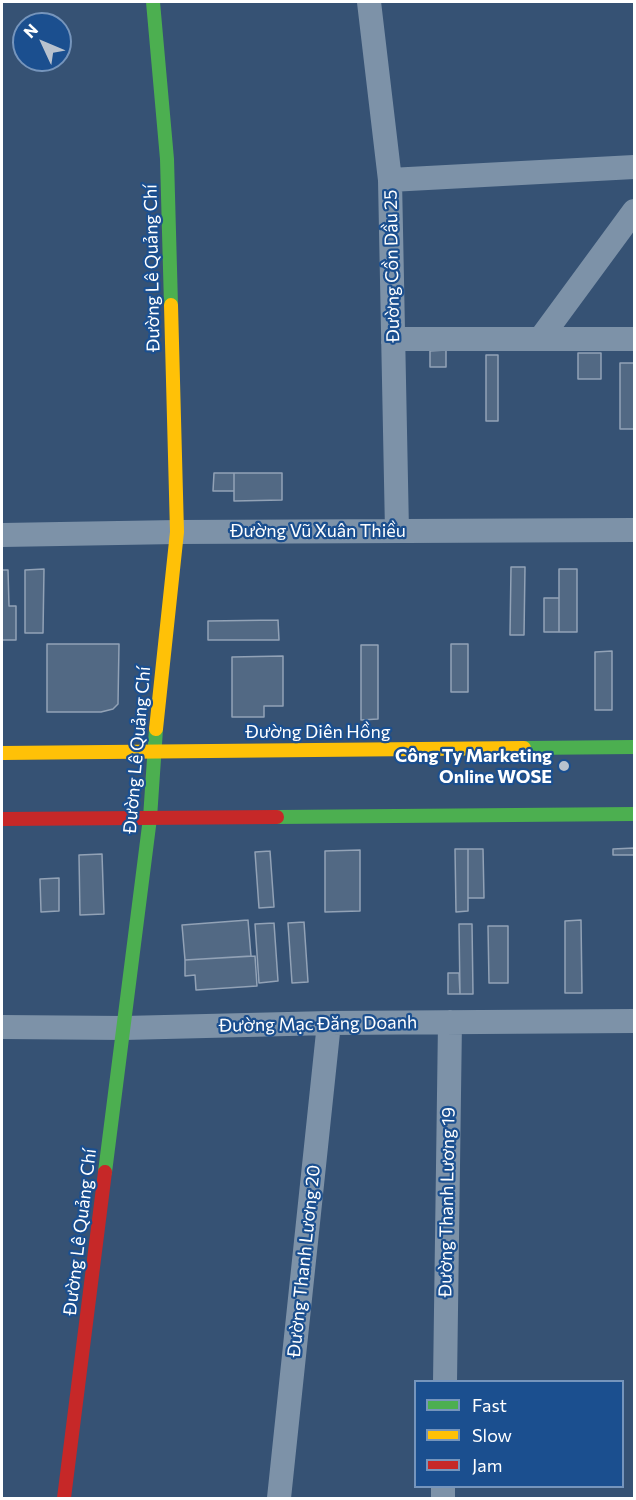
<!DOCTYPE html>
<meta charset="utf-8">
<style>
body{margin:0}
#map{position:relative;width:636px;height:1500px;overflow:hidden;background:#365274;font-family:Commissioner,sans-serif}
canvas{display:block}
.frame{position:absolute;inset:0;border:3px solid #fff;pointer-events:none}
.legend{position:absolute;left:414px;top:1380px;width:210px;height:108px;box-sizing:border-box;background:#1b4f8f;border:2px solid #7695bc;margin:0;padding:8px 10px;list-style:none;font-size:18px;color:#fff}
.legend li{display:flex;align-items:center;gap:12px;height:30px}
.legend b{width:30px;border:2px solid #7695bc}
.north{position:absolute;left:12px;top:12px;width:60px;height:60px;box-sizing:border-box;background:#1b4f8f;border:2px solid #7695bc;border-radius:50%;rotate:314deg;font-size:16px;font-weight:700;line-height:24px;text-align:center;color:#fff}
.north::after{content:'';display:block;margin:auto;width:21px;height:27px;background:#b9c2ce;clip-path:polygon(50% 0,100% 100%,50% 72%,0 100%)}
</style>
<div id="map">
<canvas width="636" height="1500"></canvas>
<div class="frame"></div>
<ul class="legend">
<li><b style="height:8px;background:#4caf50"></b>Fast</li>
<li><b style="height:8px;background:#ffc107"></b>Slow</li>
<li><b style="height:8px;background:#c62828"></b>Jam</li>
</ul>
<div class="north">N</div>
</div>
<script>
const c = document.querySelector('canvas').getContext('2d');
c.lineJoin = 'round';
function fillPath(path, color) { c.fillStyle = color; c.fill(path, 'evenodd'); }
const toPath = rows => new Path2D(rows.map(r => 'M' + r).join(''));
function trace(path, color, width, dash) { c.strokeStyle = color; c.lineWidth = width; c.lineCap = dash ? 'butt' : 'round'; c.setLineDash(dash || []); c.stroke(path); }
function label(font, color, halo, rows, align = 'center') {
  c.font = font + ' Commissioner,sans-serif'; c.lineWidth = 4.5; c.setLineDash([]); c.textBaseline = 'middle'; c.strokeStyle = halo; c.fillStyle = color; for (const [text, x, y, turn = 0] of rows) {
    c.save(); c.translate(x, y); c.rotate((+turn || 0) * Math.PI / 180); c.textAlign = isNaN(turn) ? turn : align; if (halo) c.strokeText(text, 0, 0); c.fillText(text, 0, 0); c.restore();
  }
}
const building = toPath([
 [446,350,446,367,430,367,430,351,446,350],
 [578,353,601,353,601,379,578,379,578,353],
 [486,355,498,355,498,421,486,421,486,355],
 [620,363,634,363,634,429,620,429,620,363],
 [214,473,234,473,234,491,213,491,214,473],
 [234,473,282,473,282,500,234,501,234,473],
 [511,567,525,567,524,635,510,635,511,567],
 [44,569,43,633,25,633,25,570,44,569],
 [559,569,577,569,577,632,559,632,559,569],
 [2,570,8,570,9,606,16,606,16,640,2,640,2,570],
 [544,598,559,598,559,632,544,632,544,598],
 [278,620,279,640,208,640,208,621,278,620],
 [47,644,119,644,118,704,113,709,101,712,47,712,47,644],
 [451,644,468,644,468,692,451,692,451,644],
 [361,645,378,645,378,719,361,720,361,645],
 [612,651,612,710,595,710,595,652,612,651],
 [283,656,283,706,264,706,264,717,232,717,232,657,283,656],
 [634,848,634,855,613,855,613,849,634,848],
 [455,849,468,849,468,911,456,912,455,849],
 [468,849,483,849,484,898,468,898,468,849],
 [360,850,360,911,325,912,325,851,360,850],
 [270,851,274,907,259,908,255,852,270,851],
 [102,854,104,914,80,915,79,855,102,854],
 [59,878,59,911,41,912,40,879,59,878],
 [248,920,251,956,185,960,182,925,248,920],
 [581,920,582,993,565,993,565,921,581,920],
 [304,922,308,982,292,983,288,923,304,922],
 [274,923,278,981,259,983,255,924,274,923],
 [459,924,472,924,473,994,460,994,459,924],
 [488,926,508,926,508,983,489,983,488,926],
 [255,956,257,986,196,990,195,975,185,976,185,960,255,956],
 [448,973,459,973,460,994,448,994,448,973]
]);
const street = toPath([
 [369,2,390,180,397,531],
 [390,180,634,167],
 [540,339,634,211],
 [393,342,403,339,634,339],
 [2,535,177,532,634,530],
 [2,1027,124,1028,329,1023,634,1021],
 [445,1382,450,1022],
 [279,1498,329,1023],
 [443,1498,443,1486]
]);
const fast = toPath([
 [153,2,167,159,171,305],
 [524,748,634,747],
 [277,817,634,814],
 [105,1172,150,818,156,729]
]);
const slow = toPath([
 [156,729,177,532,171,305],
 [2,753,524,748]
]);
const jam = toPath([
 [2,819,277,817],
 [64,1498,105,1172]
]);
const markers = [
 [564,766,6,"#b9c2ce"]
];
const streetNames = [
 ["Đường Cồn Dầu 25",392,266,-91],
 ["Đường Lê Quảng Chí",152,268,-91],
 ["Đường Vũ Xuân Thiều",318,531],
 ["Đường Diên Hồng",318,732],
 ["Đường Lê Quảng Chí",137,750,-85],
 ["Đường Mạc Đăng Doanh",318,1024,-1],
 ["Đường Thanh Lương 19",447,1202,-89],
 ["Đường Lê Quảng Chí",80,1232,-83],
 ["Đường Thanh Lương 20",304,1261,-84]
];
const poiNames = [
 ["Công Ty Marketing",552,756],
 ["Online WOSE",552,777]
];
fillPath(building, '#526984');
trace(building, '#92a2b6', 1.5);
trace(street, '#7d92a8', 24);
trace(fast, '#4caf50', 14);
trace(slow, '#ffc107', 14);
trace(jam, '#c62828', 14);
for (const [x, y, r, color] of markers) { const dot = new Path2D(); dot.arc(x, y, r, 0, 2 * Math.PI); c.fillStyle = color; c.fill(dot); trace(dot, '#1b4f8f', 2); }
label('18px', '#fff', '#1b4f8f', streetNames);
label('bold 18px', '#fff', '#1b4f8f', poiNames, 'right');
</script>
